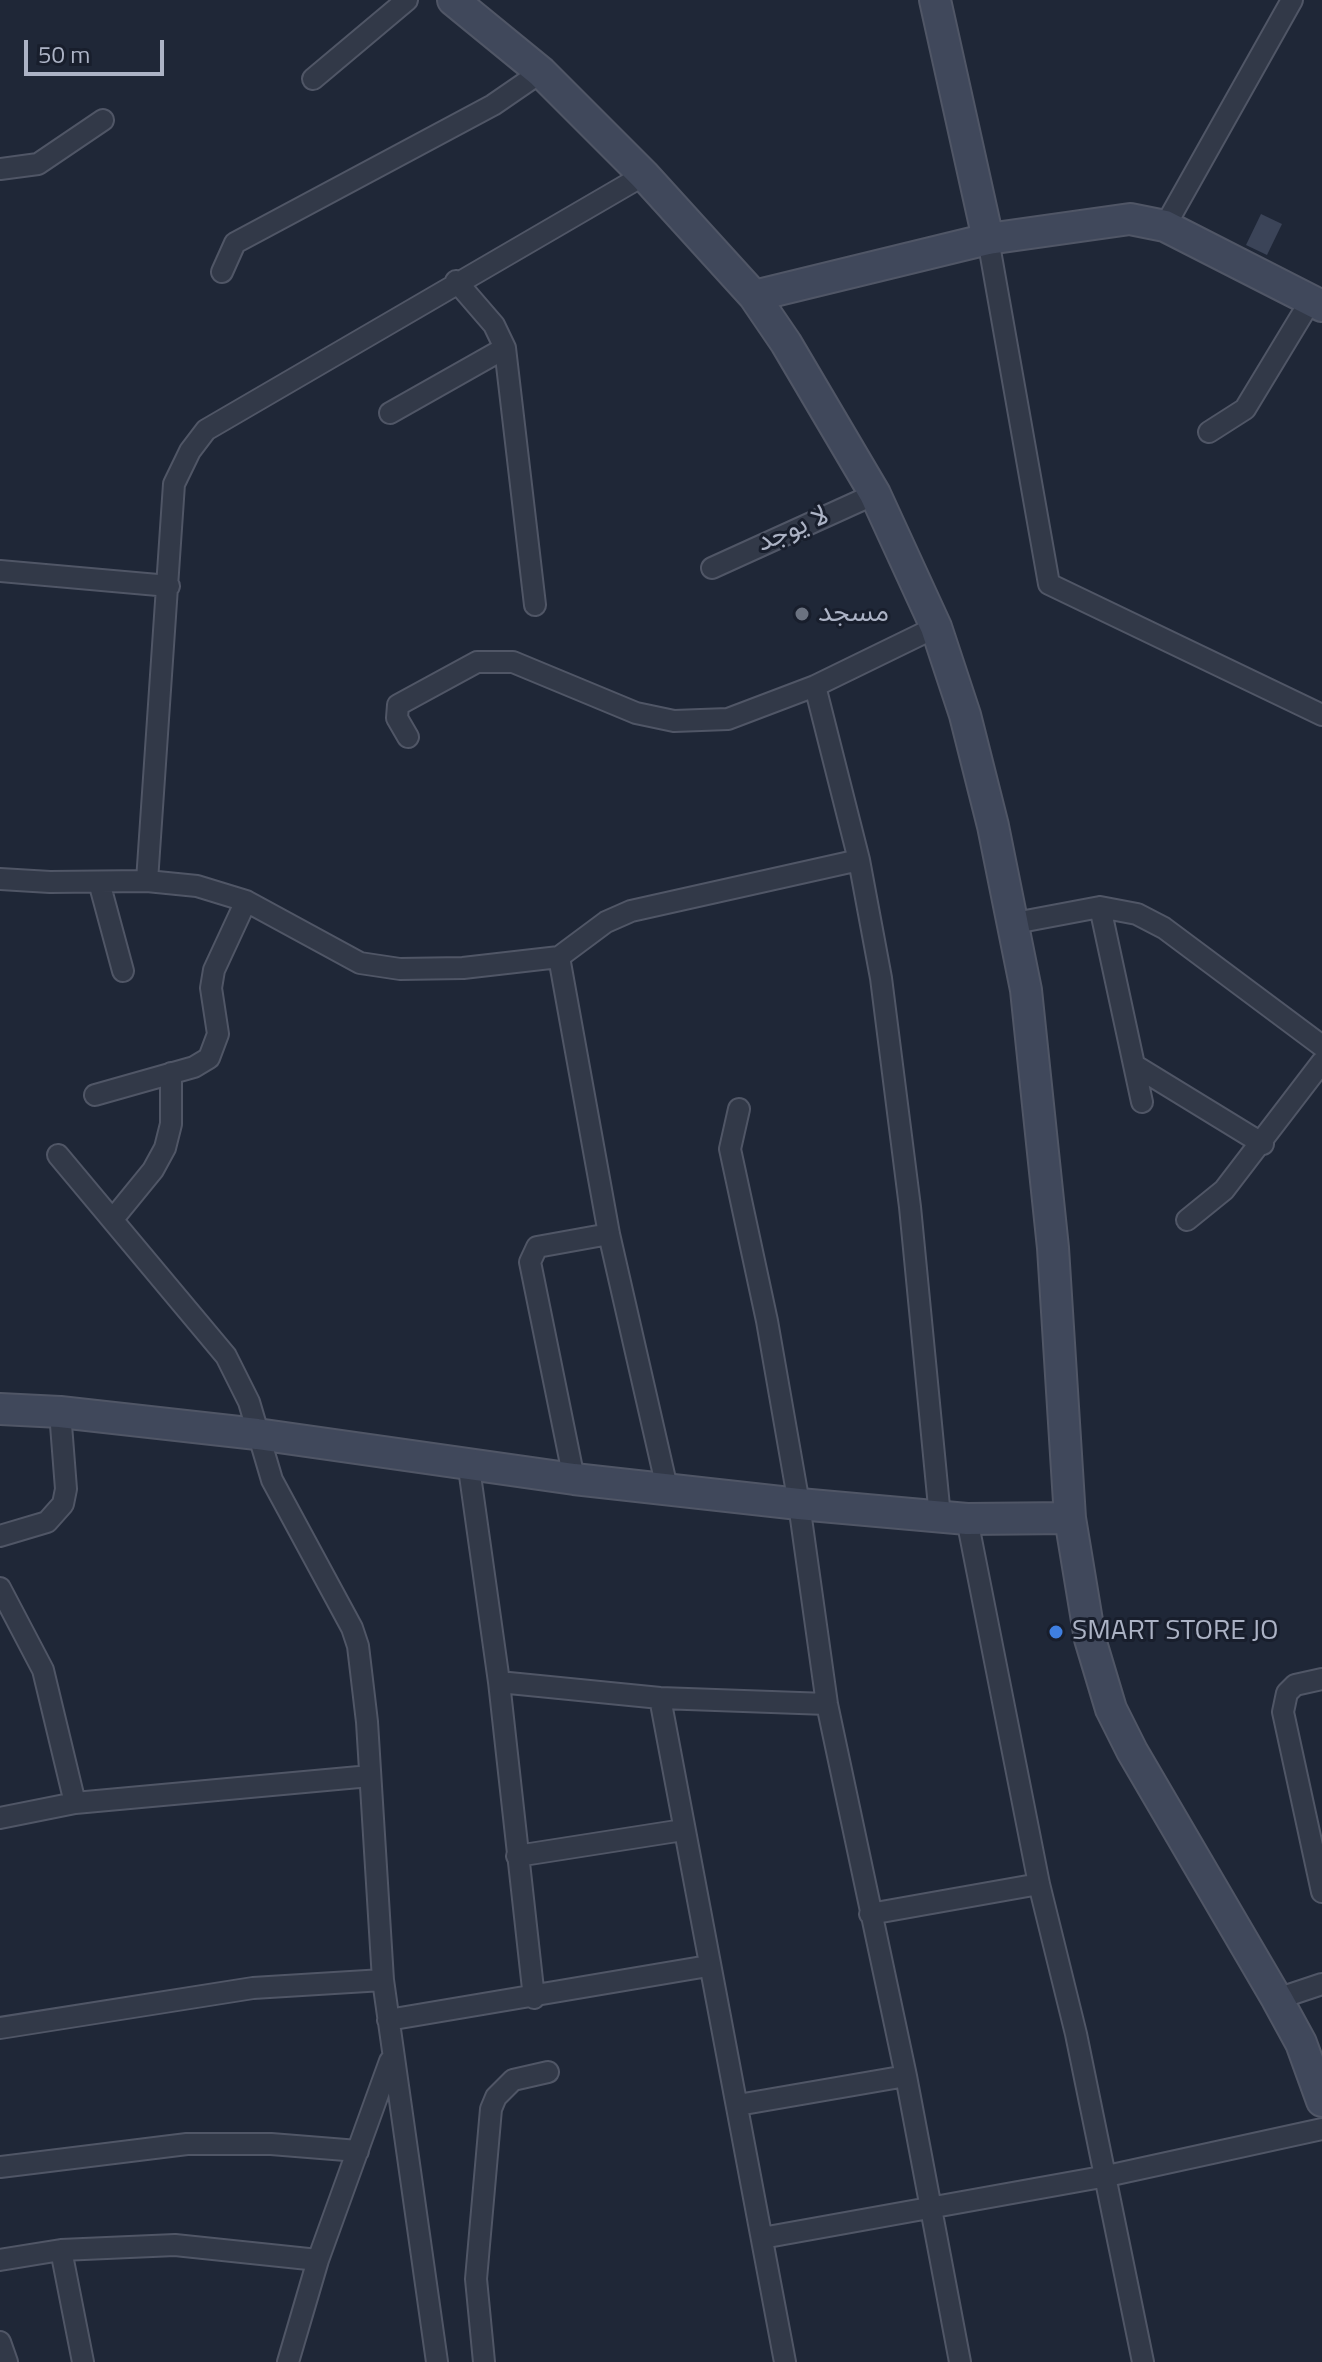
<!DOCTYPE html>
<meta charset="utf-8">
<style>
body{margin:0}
#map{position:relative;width:1322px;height:2362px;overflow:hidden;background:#1f2737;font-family:"Titillium Web",sans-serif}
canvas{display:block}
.scale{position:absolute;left:24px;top:40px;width:140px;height:36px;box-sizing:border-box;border:4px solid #acb3c5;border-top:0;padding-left:10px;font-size:24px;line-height:28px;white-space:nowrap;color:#acb3c5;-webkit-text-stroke:6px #181e2c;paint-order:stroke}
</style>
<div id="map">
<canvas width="1322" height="2362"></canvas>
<div class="scale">50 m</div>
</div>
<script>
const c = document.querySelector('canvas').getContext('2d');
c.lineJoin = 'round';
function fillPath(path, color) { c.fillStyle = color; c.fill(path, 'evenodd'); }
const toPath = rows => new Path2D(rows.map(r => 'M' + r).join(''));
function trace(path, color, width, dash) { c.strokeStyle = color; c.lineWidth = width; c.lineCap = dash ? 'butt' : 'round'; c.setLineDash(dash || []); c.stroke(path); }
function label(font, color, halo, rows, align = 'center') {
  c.font = font + ' "Titillium Web","Noto Sans Arabic",sans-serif'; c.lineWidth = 6; c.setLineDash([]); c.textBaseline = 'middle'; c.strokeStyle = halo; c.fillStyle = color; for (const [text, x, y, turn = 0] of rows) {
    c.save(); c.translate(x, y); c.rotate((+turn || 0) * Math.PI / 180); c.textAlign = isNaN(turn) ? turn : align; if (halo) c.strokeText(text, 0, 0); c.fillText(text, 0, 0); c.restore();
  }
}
const building = toPath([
 [1261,214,1282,224,1267,255,1246,245]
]);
const street = toPath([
 [313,79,407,0],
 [0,169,38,164,103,120],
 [1165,226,1292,0],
 [988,239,1049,584,1322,715],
 [222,272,235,243,493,105,541,72],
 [456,281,494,325,505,348,535,605],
 [390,413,505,348],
 [1209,432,1245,409,1311,300],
 [712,568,875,494],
 [0,571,169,586],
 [815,686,859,860,881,978,910,1207,940,1517],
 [408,737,397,718,398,705,477,662,513,662,636,713,674,721,728,719,815,686,936,627],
 [0,879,50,882,147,881,197,886,246,901,360,963,400,969,463,968,559,957,606,922,631,911,859,860],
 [147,881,174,484,190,451,206,430,644,175],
 [99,882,123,971],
 [1100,907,1142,1102],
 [1015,923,1100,907,1137,914,1164,928,1322,1046],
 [559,957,609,1234,667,1488],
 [1134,1065,1263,1144],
 [95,1095,194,1067,209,1058,218,1034,211,988,214,970,246,901],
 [739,1109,730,1149,767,1321,799,1504,827,1704,906,2076,960,2362],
 [58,1155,226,1356,249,1402,272,1480,352,1628,358,1646,367,1722,383,1980,437,2362],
 [113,1219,153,1170,165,1148,171,1124,171,1073],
 [1187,1220,1224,1190,1322,1062],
 [468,1461,499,1682,534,1998],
 [574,1479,530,1262,537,1247,609,1234],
 [967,1519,1039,1884,1076,2034,1143,2362],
 [0,1536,47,1522,63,1504,66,1489,60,1412],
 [0,1588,43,1670,75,1803],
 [1322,1679,1295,1685,1287,1693,1283,1712,1322,1892],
 [499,1682,660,1698,827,1704],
 [660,1698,785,2362],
 [0,1818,75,1803,370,1776],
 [517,1856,683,1830],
 [870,1914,1039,1884],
 [1277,1999,1322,1984],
 [388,2020,708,1966],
 [0,2028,253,1988,383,1980],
 [738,2105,906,2076],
 [0,2167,187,2144,271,2144,358,2151],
 [762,2238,1107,2176,1322,2129],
 [61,2250,83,2362],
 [0,2260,61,2250,175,2245,318,2260],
 [0,2342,7,2362],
 [288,2362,318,2260,390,2061],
 [484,2362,476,2279,491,2109,496,2097,513,2080,548,2072]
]);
const secondary = toPath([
 [453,0,541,72,644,175,754,296,786,343,875,494,936,627,965,715,993,826,1026,990,1053,1248,1070,1518,1090,1639,1111,1709,1132,1751,1277,1999,1301,2043,1322,2101],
 [935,0,988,239],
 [754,296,988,239,1130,219,1165,226,1322,306],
 [0,1409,60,1412,257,1434,574,1479,799,1504,967,1519,1070,1518]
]);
const markers = [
 [802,614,8,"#6b7280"],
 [1056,1632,8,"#3f7fe0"]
];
const streetNames = [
 ["لا يوجد",793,530,-24]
];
const poiNames = [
 ["مسجد",818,614],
 ["SMART STORE JO",1072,1632]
];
fillPath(building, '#3b4458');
trace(street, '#505666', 24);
trace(secondary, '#505666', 34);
trace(street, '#323948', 20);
trace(secondary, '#40485b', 30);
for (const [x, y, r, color] of markers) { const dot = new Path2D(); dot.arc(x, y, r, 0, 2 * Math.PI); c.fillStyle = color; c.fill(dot); trace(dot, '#181e2c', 3); }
label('28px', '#acb3c5', '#181e2c', streetNames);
label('28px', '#acb3c5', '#181e2c', poiNames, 'left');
</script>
